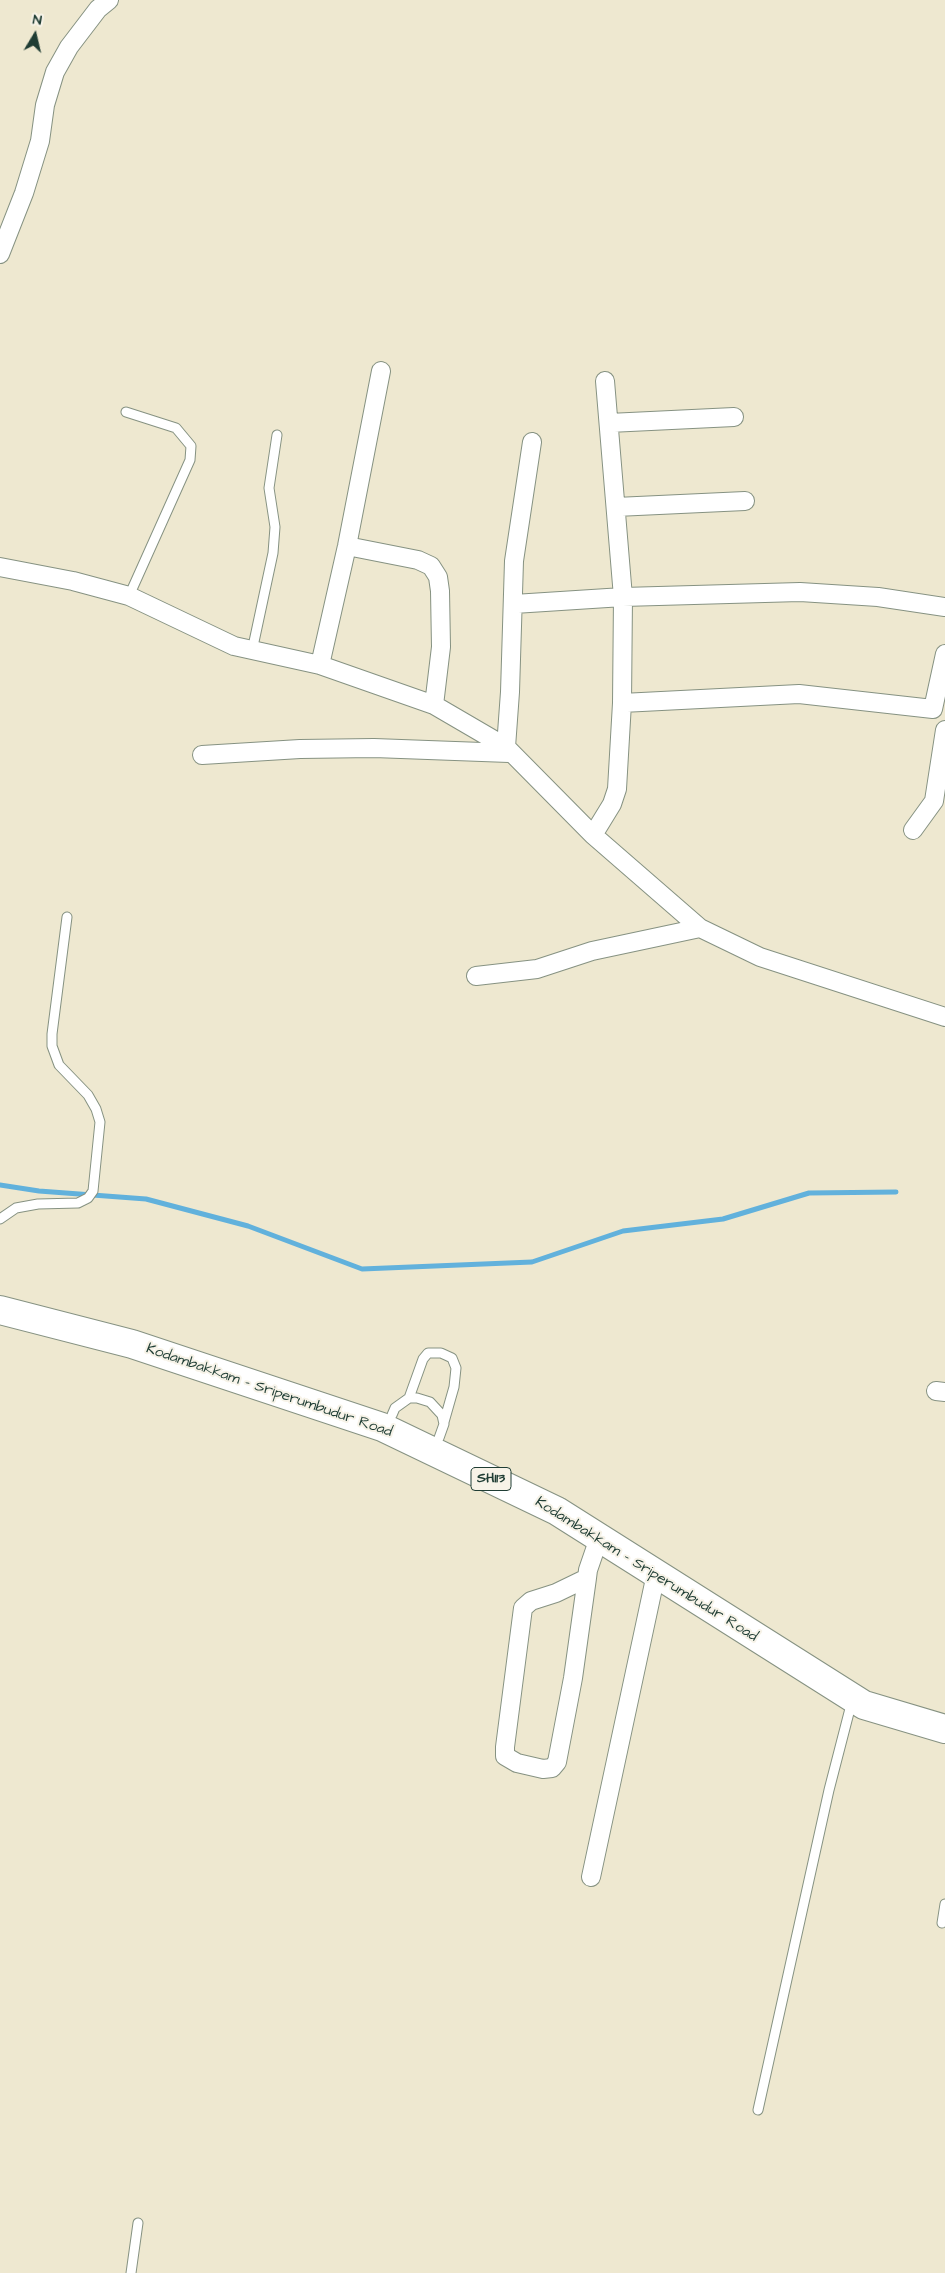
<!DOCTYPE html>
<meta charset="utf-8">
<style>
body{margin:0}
#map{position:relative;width:945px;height:2273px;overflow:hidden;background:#eee8d0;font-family:"Architects Daughter",sans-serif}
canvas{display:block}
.north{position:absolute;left:10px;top:10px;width:50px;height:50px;-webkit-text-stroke:4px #f7f3e8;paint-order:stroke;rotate:9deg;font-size:14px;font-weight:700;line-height:20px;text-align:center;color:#1f3d34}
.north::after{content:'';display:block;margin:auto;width:18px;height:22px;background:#1f3d34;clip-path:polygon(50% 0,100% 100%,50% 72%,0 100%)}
</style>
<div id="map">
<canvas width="945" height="2273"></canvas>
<div class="north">N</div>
</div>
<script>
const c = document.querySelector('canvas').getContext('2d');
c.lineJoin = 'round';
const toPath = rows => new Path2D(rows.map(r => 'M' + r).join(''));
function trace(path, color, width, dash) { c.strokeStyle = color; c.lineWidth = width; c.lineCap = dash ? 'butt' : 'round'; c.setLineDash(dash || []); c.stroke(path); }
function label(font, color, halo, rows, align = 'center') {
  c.font = font + ' "Architects Daughter",sans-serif'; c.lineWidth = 4; c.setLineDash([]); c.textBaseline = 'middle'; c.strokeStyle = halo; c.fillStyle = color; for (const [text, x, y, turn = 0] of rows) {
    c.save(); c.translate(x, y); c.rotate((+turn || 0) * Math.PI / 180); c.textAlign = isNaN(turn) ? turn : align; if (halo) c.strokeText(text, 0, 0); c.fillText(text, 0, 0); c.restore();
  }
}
const stream = toPath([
 [0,1185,39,1191,146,1199,248,1226,362,1269,532,1262,623,1231,723,1219,809,1193,896,1192]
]);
const lane = toPath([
 [126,412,176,428,191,446,190,460,129,596],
 [252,651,273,553,275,527,269,488,277,435],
 [0,1219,16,1208,38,1204,78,1203,88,1198,93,1191,100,1122,96,1109,88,1095,59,1065,52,1046,52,1034,67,917],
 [409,1398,423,1359,428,1353,441,1353,452,1358,456,1368,454,1387,444,1422],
 [392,1415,395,1408,409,1398,417,1398,430,1402,442,1415,444,1424,439,1438],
 [942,1923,945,1904],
 [758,2110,829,1790,852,1701],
 [131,2273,138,2223]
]);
const street = toPath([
 [0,254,24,193,40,141,45,105,55,72,69,47,98,9,109,0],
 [609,423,734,417],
 [616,507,745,501],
 [347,546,418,560,431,566,438,577,440,591,441,647,434,705],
 [0,567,73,581,129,596,234,646,320,665,434,705,506,747,593,835,700,928,760,957,945,1017],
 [514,604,623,597,800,592,878,597,945,607],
 [320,665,347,546,381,371],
 [622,703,799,694,933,709,945,654],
 [506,747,510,692,514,561,532,442],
 [202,755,300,749,374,748,509,753],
 [913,830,934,801,945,730],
 [593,835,612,804,617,789,622,703,623,597,605,381],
 [476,976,537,969,592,951,700,928],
 [936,1391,945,1392],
 [587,1578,556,1593,531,1601,523,1608,505,1747,505,1756,517,1763,543,1769,552,1768,557,1762,573,1678,587,1578,588,1570,599,1538],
 [591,1877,656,1574]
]);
const primary = toPath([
 [0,1310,132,1344,382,1427,557,1511,864,1705,945,1729]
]);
const shields = [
 [491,1479,40]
];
const shieldNames = [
 ["SH113",491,1479]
];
const streetNames = [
 ["Kodambakkam – Sriperumbudur Road",269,1391,19],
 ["Kodambakkam – Sriperumbudur Road",646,1570,32]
];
trace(stream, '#61b1dc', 5);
trace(lane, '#869282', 11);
trace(street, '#869282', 20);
trace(primary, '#869282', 30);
trace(lane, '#fff', 9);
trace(street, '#fff', 18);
trace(primary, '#fff', 28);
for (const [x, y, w] of shields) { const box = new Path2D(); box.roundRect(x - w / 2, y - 11.5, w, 23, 4); c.fillStyle = '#f7f3e8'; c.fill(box); trace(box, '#1f3d34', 1); }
label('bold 14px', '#1f3d34', null, shieldNames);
label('15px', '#1f3d34', '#f7f3e8', streetNames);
</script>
